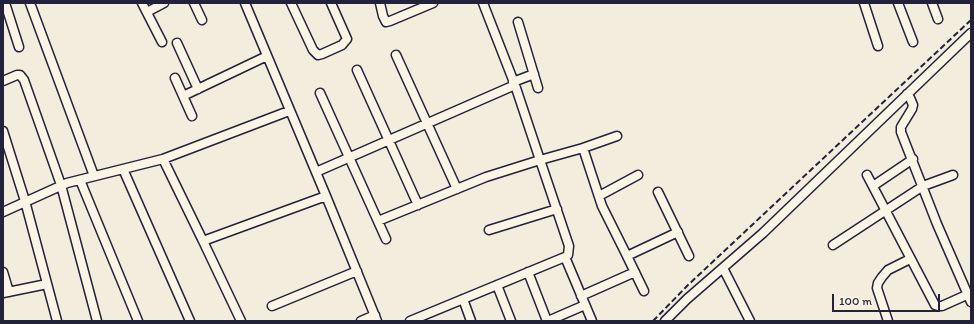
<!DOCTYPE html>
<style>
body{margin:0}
#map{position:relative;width:974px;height:324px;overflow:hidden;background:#f3edde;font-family:Itim,sans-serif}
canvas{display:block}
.frame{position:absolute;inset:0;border:4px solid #22223b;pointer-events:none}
.scale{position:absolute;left:832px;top:294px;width:108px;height:18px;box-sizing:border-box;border:2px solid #22223b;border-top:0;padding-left:5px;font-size:12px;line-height:14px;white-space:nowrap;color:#22223b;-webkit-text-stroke:3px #fcf5e5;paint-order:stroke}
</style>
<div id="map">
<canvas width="974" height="324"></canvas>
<div class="frame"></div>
<div class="scale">100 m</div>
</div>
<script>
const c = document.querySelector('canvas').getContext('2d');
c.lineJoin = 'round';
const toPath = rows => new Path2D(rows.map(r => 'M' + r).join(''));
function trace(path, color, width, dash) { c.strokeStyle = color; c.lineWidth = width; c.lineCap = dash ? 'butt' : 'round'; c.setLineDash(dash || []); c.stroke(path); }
const street = toPath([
 [5,3,19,47],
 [30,3,94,176],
 [142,3,162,42],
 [194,3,202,20],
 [245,3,326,196,377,321],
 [291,3,313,50,318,55,322,54,342,45,347,39,331,3],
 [380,3,383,16,386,22,390,21,433,3],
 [864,3,878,46],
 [898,3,913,42],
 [932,3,938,19],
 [147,12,164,3],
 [518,22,538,88],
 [177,43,198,89],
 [396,55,457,189],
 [357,70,418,205],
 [175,78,192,116],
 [3,81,17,75,20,75,24,80,61,185,97,321],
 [513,82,534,74],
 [515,85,540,160,583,148,602,206,627,256,678,232],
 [320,93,386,239],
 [907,94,910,98,913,105,912,109,901,127,901,132,937,224,971,302],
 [183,96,267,56],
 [3,131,25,201,57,321],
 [583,148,617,136],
 [163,159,203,241,326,196],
 [123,169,190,321],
 [316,172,515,85,483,3],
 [867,175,935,305,938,306,942,306,971,293],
 [80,180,138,321],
 [873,186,913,159],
 [658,192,689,256],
 [599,196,638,175],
 [3,212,67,183,163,159,289,111],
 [378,221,486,177,540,160,569,246,568,255,565,257,410,321],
 [489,230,557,209],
 [203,241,241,321],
 [833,245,923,186,953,175],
 [627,256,644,291],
 [565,257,592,321],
 [723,268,750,321],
 [3,272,9,292],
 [528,272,547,321],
 [497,285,511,321],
 [3,293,47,284],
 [581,296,635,272],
 [463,299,471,321],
 [272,306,357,271],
 [361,321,375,315],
 [548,321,585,305],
 [665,321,687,299,763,233,971,33],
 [888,321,877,288,878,283,882,277,888,270,910,259]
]);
const rail = toPath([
 [653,321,688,285,971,20]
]);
trace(street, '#22223b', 11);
trace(street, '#fcf5e5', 8);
trace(rail, '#22223b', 2, [6, 3]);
</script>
